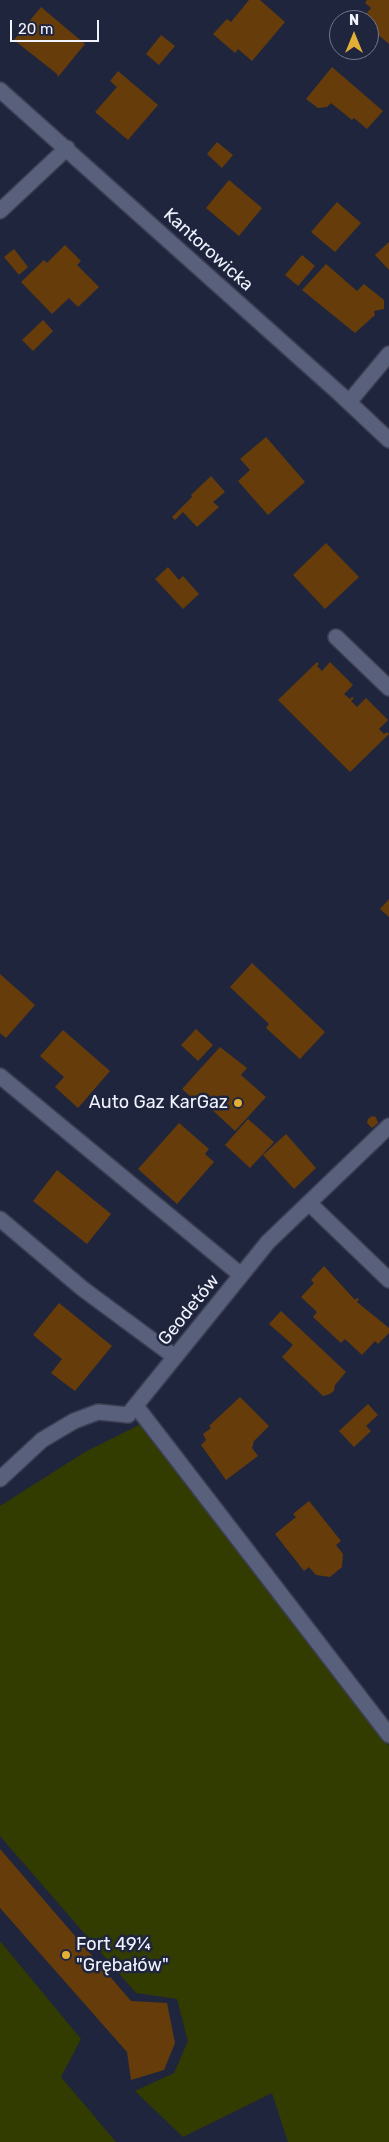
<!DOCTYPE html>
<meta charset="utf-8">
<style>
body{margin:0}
#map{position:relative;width:389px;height:2142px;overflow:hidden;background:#1f253d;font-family:Rubik,sans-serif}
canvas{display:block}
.north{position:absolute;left:329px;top:10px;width:50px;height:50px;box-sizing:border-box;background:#1f253d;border:1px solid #73778a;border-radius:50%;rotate:0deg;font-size:14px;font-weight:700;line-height:20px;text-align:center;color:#f0f2fd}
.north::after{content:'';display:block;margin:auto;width:18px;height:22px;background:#e3ae35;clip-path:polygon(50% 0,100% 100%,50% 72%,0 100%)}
.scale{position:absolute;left:10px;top:20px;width:89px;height:22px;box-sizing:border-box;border:2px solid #f0f2fd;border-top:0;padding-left:6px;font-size:15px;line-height:18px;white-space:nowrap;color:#f0f2fd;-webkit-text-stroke:4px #1f253d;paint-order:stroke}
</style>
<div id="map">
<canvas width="389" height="2142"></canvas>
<div class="north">N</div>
<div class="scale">20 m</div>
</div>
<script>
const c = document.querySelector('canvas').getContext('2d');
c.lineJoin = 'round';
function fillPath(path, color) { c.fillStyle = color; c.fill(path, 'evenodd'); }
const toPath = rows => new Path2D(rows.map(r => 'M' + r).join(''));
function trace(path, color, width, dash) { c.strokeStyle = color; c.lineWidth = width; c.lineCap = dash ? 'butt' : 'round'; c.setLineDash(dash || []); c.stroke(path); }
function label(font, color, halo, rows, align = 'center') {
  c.font = font + ' Rubik,sans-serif'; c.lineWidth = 5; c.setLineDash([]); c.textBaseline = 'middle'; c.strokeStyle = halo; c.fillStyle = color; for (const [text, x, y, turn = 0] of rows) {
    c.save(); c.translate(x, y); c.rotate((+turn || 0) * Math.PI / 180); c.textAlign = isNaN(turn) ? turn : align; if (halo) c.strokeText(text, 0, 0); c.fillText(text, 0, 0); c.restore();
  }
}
const green = toPath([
 [141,1424,389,1746,389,2142,288,2142,272,2093,183,2137,135,2091,174,2073,188,2041,177,1999,136,1993,0,1836,0,1506,85,1452],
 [0,1941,81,2039,61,2077,116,2142,0,2142]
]);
const building = toPath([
 [249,0,260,0,285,22,252,61,238,49,235,53,213,34,227,19,231,22],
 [367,0,389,0,389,44,369,27,369,20,361,20,371,8,365,3],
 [41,7,85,44,58,77,57,74,14,40],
 [161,35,175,46,159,65,146,54],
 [332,67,383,111,367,129,354,118,352,120,331,103,327,107,318,108,306,99],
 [118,71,158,105,128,140,95,112,117,87,110,81],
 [217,142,233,155,222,168,207,154],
 [229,180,262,208,239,236,206,208],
 [337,202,361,223,335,252,311,232],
 [389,242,389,270,375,255],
 [65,245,81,261,77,265,99,287,78,307,69,298,52,314,21,282,44,260,47,263],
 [14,249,28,267,19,275,4,257],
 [302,255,315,266,298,286,285,275],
 [326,264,357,291,364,284,384,300,384,309,374,311,375,315,355,333,302,290],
 [43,320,53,331,33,351,22,340],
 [266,437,305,482,268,515,238,481,250,470,240,459],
 [211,476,225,492,213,502,219,507,197,527,183,512,175,520,172,517,192,497,191,495],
 [326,543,359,577,325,609,293,575],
 [168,567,179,580,183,576,199,594,183,609,155,579],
 [317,662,319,664,317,666,322,671,330,662,353,685,344,694,350,699,352,697,354,698,351,701,357,707,366,698,388,720,379,729,384,734,387,732,389,734,350,772,278,700],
 [389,899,389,917,380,909],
 [252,963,325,1032,300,1059,266,1028,269,1024,230,987],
 [0,974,35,1005,6,1038,0,1033],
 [196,1029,213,1045,198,1061,181,1045],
 [63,1030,110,1071,78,1108,55,1087,64,1077,40,1056],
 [220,1047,247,1068,241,1075,266,1097,235,1131,208,1106,205,1109,182,1089],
 [372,1116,376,1117,378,1123,372,1128,367,1123,368,1119],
 [248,1119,274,1142,250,1168,225,1145],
 [179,1123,209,1149,205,1154,214,1162,177,1204,138,1169],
 [286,1134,316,1168,294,1189,263,1155],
 [57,1170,111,1214,87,1244,33,1201],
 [324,1266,355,1300,357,1298,359,1299,357,1302,389,1328,389,1333,378,1344,375,1341,362,1355,345,1339,341,1343,313,1317,317,1312,301,1297,314,1283,311,1280],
 [59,1303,112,1346,75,1391,51,1373,62,1359,33,1335],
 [281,1311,346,1372,335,1385,334,1391,330,1394,323,1396,282,1357,293,1345,269,1324],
 [240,1397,269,1426,254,1441,252,1448,258,1456,226,1480,201,1445,206,1440,203,1434,211,1428,209,1426],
 [368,1404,378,1415,366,1426,371,1431,354,1447,339,1431],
 [309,1501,341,1541,336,1545,343,1554,342,1567,330,1577,316,1575,309,1567,304,1571,275,1534,296,1517,293,1514],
 [0,1849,131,2001,167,2003,175,2043,164,2070,131,2080,127,2052,0,1908]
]);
const minor = toPath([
 [0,90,339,393,389,440],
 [0,211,67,148],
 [349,402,389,354],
 [336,637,389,688],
 [0,1076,241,1275],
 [309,1203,389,1280],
 [0,1219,83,1289,175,1357],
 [136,1406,389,1735],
 [0,1479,42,1440,74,1421,98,1412,128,1415,268,1242,389,1126]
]);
const markers = [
 [238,1103,5,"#e3ae35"],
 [66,1955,5,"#e3ae35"]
];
const streetNames = [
 ["Kantorowicka",208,250,42],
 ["Geodetów",189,1310,-51]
];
const poiNames = [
 ["Auto Gaz KarGaz",228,1103],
 ["Fort 49¼",76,1945,"left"],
 ["\"Grębałów\"",76,1966,"left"]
];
fillPath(green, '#333c00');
fillPath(building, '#663d0a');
trace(minor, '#3c3f53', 18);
trace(minor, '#58607c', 15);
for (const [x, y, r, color] of markers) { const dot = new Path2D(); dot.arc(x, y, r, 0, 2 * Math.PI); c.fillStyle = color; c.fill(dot); trace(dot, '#1f253d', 2); }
label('18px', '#f0f2fd', '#1f253d', streetNames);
label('18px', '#f0f2fd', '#1f253d', poiNames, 'right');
</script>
